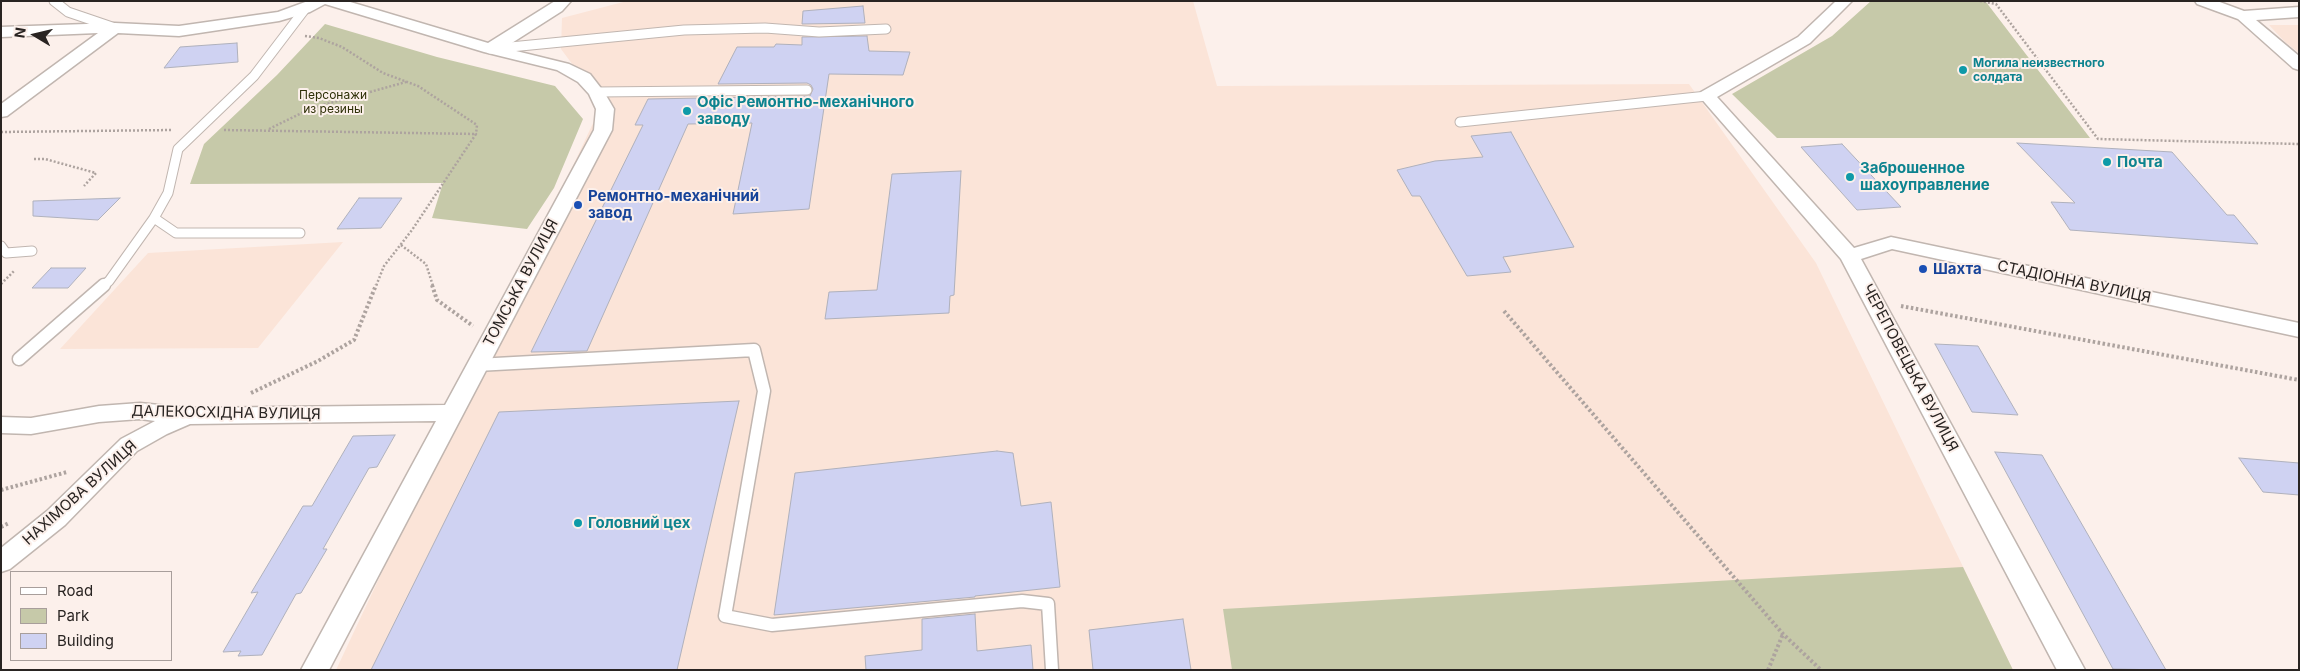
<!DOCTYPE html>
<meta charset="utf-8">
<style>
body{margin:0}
#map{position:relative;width:2300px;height:671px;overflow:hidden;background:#fcf0eb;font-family:Inter,sans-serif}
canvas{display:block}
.frame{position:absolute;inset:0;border:2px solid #292422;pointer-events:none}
.legend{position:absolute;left:10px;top:571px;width:162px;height:90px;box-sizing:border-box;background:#fcf0eb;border:1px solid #a89e9b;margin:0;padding:6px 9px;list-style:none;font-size:15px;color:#292422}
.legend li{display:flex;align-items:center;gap:10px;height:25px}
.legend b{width:25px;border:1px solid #a89e9b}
.north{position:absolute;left:10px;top:10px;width:50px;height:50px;-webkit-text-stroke:4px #fcf0eb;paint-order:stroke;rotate:279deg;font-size:14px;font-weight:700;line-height:20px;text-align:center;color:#292422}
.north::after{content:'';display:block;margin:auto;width:18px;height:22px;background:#292422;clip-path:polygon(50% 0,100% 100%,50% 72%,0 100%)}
</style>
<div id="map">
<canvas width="2300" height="671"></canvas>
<div class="frame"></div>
<ul class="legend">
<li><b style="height:6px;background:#fff"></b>Road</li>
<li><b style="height:14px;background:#c6c9a9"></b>Park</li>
<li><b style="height:14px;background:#cfd2f2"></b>Building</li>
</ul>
<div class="north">N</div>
</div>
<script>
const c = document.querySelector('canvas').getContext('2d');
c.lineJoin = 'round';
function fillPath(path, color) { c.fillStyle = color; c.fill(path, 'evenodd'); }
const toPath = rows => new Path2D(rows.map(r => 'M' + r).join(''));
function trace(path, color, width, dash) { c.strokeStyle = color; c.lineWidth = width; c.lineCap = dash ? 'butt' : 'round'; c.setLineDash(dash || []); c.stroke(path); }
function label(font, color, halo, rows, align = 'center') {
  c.font = font + ' Inter,sans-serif'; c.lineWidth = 4; c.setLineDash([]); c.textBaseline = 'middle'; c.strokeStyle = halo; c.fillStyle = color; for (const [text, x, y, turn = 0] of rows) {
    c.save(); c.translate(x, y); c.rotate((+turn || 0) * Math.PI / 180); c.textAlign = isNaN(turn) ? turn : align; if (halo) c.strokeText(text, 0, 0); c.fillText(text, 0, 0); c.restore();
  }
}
const industrial = toPath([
 [627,1,1193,1,1217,86,1689,84,1816,263,2013,670,336,670,602,104,561,49,562,18],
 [2269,25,2299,25,2299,53,2285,42],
 [343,242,258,348,60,349,148,253]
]);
const green = toPath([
 [1871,1,1986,2,2090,138,1777,138,1732,94,1832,36],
 [325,24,437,57,555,86,583,119,554,188,527,229,432,218,443,183,190,184,204,144,277,75],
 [1963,567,2013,670,1232,670,1223,609]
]);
const building = toPath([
 [863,6,865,23,802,24,803,11,863,6],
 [867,36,869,51,910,52,903,75,829,74,809,209,733,214,752,123,688,124,587,351,531,352,643,125,635,125,648,99,810,96,813,89,811,85,807,83,718,84,737,47,774,47,776,44,802,45,802,37,867,36],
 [237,43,238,62,164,68,180,47,237,43],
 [1511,132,1574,247,1503,257,1511,272,1467,276,1420,196,1412,196,1397,170,1435,161,1483,157,1471,136,1511,132],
 [2017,143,2172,152,2227,215,2234,215,2258,244,2070,230,2051,202,2075,203,2017,143],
 [1842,144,1901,207,1857,210,1801,147,1842,144],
 [961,171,954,295,950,296,949,313,825,319,829,292,877,290,892,174,961,171],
 [120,198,98,220,33,216,33,201,120,198],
 [359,198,402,198,381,228,337,229,359,198],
 [51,268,86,268,68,288,32,288,51,268],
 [1935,344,1978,346,2018,415,1972,412,1935,344],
 [739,401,677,670,371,670,499,412,739,401],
 [395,435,377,467,369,468,323,549,327,549,301,593,296,594,262,655,238,656,241,651,223,652,258,592,251,593,303,506,312,506,353,436,395,435],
 [997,451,1013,453,1021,506,1051,502,1060,587,975,596,975,597,774,615,795,473,997,451],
 [1995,452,2042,455,2166,670,2113,669,1995,452],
 [2239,458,2299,463,2299,495,2263,492,2239,458],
 [975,614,977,651,1031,645,1033,670,866,670,865,656,922,650,922,619,975,614],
 [1183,619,1191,670,1093,670,1089,630,1183,619]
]);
const pathFar1 = toPath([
 [1980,1,1996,4,2098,139,2299,144],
 [305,36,319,38,342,47,383,73,418,86,477,125,476,134],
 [269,129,312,108,406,82],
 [224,130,476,134,412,230,384,266,376,286],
 [1,132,172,130],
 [34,159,45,159,96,173,84,186],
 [401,245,426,264,433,286],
 [1,284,15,270]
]);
const path = toPath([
 [432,285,437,300,473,326],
 [1901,306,2299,380],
 [1504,311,1783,634,1821,670],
 [251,393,318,361,354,340,376,285],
 [1,490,67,472],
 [1,527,9,523],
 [1768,670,1783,634]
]);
const serviceFar1 = toPath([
 [54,1,68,12,115,28],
 [490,49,684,30,765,28,819,32,886,29],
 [596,92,807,90],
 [1460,122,1707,96],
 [300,233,176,233,154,218,168,193,178,149,254,76,305,9],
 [1,246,6,253,32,251],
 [103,286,109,281,154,218]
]);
const service = toPath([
 [19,359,104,285],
 [477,365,754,350,764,391,725,616,772,625,1022,601,1048,604,1052,670]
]);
const minor = toPath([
 [308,1,347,1,488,43,555,1,571,1,562,11,504,48,569,64,590,74,604,92,614,109,612,130,329,670,301,670,436,421,190,424,167,434,137,451,65,525,10,569,1,572,1,548,47,511,121,439,155,421,140,419,99,422,31,434,1,433,1,417,31,418,99,406,140,403,188,408,445,405,594,130,596,109,589,94,578,82,557,70,484,52,325,4,310,12,279,21,179,36,118,33,7,116,1,117,1,104,98,33,1,37,1,27,115,23,179,26,278,12,308,1],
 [1836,1,1852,1,1810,43,1717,97,1854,248,1891,237,2299,323,2299,337,1892,249,1861,259,2085,670,2057,670,1841,259,1699,96,1701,92,1798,37,1836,1],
 [2195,1,2217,1,2244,11,2299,7,2299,17,2256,20,2299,56,2299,70,2293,68,2238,19,2197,4,2195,1]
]);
const markers = [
 [1963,70,5,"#0f9aa8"],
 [687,111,5,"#0f9aa8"],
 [2107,162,5,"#0f9aa8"],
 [1850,177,5,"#0f9aa8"],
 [578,205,5,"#1a4fb4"],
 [1923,269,5,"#1a4fb4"],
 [578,523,5,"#0f9aa8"]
];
const farCulturenames = [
 ["Могила неизвестного",1973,63],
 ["солдата",1973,77]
];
const farParknames = [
 ["Персонажи",333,95],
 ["из резины",333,109]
];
const cultureNames = [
 ["Офіс Ремонтно-механічного",697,102],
 ["заводу",697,119],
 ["Почта",2117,162],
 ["Заброшенное",1860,168],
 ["шахоуправление",1860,185],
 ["Головний цех",588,523]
];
const transitNames = [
 ["Ремонтно-механічний",588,196],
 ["завод",588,213],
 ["Шахта",1933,269]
];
const streetNames = [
 ["СТАДІОННА ВУЛИЦЯ",2074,282,12],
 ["ТОМСЬКА ВУЛИЦЯ",521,283,-62],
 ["ЧЕРЕПОВЕЦЬКА ВУЛИЦЯ",1910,368,62],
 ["ДАЛЕКОСХІДНА ВУЛИЦЯ",226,413,1],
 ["НАХІМОВА ВУЛИЦЯ",80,493,-42]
];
fillPath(industrial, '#fbe4d8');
fillPath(green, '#c6c9a9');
fillPath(building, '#cfd2f2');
trace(building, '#b0b1bc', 1);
trace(serviceFar1, '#c1b6b0', 11);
trace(service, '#c1b6b0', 15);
trace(minor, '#c1b6b0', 3);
trace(pathFar1, '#ada39f', 2.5, [2, 2]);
trace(path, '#ada39f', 4, [2.5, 2.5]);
trace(serviceFar1, '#fff', 9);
trace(service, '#fff', 12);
fillPath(minor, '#fff');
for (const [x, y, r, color] of markers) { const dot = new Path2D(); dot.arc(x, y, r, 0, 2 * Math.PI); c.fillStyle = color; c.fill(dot); trace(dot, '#fcf0eb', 2); }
label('bold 12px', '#0d838f', '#fcf0eb', farCulturenames, 'left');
label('12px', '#2d2f06', '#fcf0eb', farParknames);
label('bold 15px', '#0d838f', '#fcf0eb', cultureNames, 'left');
label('bold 15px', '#164399', '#fcf0eb', transitNames, 'left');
label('15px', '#292422', '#fcf0eb', streetNames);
</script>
